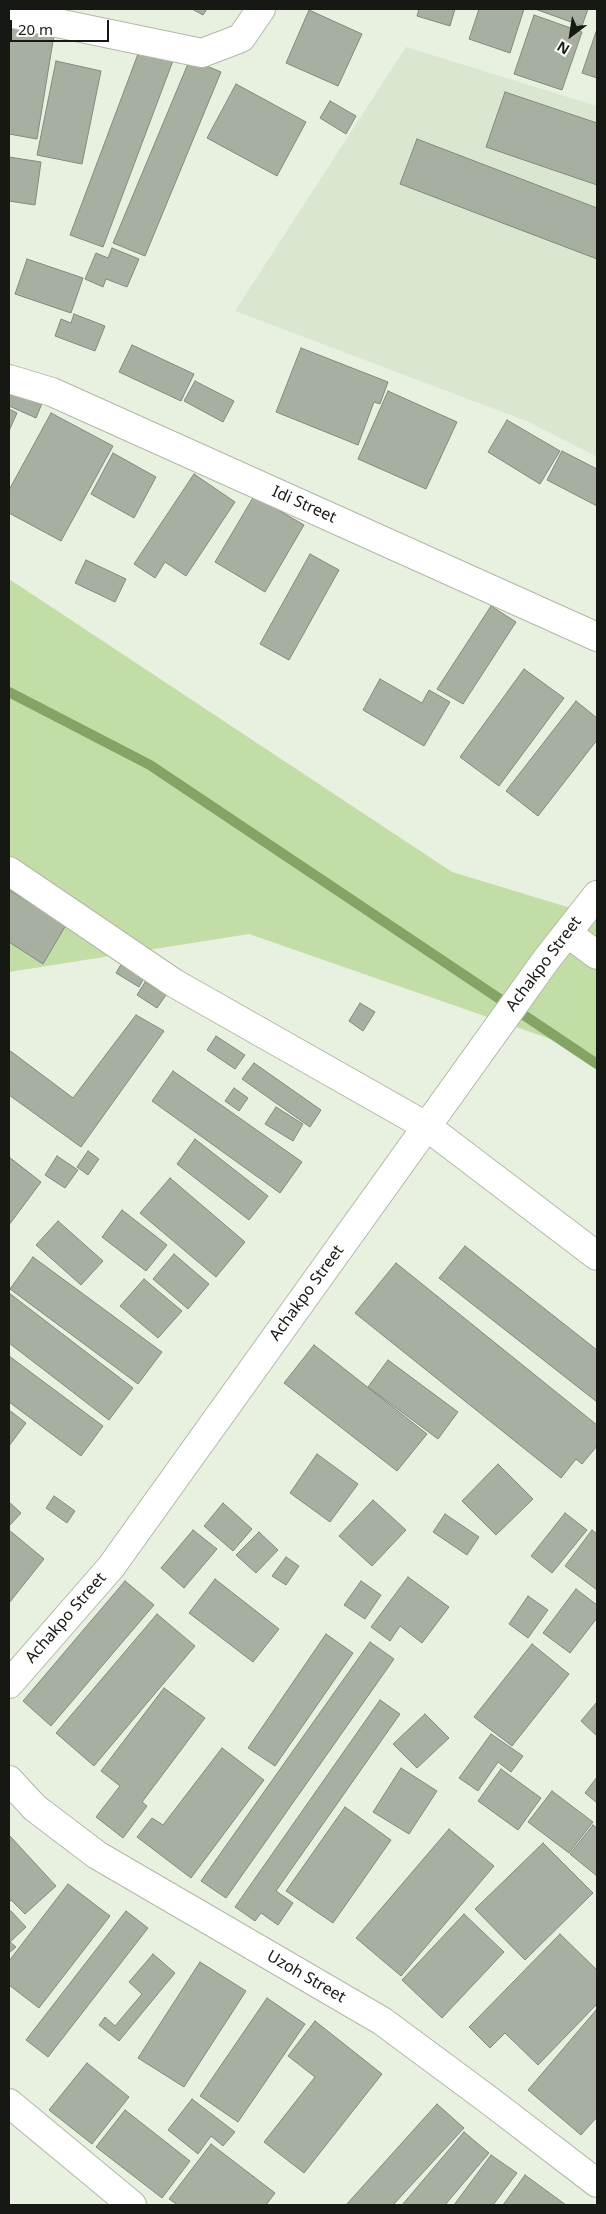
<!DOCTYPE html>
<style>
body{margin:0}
#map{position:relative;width:606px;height:2214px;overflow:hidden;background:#e8f0e0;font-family:"Noto Sans",sans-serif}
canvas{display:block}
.frame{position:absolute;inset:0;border:10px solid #161913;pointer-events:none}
.north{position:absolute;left:546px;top:10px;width:50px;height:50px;-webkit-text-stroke:4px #fff;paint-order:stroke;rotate:211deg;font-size:14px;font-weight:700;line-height:20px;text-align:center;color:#161913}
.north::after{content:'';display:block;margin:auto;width:18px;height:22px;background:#161913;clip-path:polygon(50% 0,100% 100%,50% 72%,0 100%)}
.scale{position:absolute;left:10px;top:20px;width:99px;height:22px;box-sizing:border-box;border:2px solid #161913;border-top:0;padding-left:6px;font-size:15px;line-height:18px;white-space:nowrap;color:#161913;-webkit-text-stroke:4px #fff;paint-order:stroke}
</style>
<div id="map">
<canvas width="606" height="2214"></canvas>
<div class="frame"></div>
<div class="north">N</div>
<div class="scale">20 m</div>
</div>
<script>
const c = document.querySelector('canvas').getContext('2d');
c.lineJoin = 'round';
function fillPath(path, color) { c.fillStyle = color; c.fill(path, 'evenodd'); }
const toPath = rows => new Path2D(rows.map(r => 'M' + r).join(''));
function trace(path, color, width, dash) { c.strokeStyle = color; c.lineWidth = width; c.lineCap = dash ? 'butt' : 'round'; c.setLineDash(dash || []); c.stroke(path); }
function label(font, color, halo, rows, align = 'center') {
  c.font = font + ' "Noto Sans",sans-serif'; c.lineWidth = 4.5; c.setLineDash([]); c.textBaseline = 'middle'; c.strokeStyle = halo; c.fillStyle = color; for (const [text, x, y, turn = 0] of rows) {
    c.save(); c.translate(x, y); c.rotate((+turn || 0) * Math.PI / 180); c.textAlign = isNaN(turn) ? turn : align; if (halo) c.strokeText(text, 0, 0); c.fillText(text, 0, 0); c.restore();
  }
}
const built = toPath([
 [406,47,597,106,597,457,529,422,235,311]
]);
const green = toPath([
 [9,579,452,872,597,916,597,1058,588,1052,249,934,9,972]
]);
const stream = toPath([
 [9,692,150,765,597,1064]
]);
const building = toPath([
 [192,9,207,9,203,15,192,9],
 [419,9,455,9,450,26,417,16,419,9],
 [479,9,524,9,510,53,469,39,479,9],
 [535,9,588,9,582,26,535,9],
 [309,10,362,34,338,86,286,63,309,10],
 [534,15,582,32,562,90,514,74,534,15],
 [9,27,54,35,37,139,9,134,9,27],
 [597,29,597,78,582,73,597,29],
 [141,46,174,58,103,247,70,235,141,46],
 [190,59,221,72,145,256,113,243,190,59],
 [56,61,101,71,82,164,37,155,56,61],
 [236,84,306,122,277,176,207,138,236,84],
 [505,92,597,123,597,185,486,147,505,92],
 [330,101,356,116,346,134,320,118,330,101],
 [417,139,597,208,597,259,400,184,417,139],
 [9,157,41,162,35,205,9,201,9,157],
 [112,248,139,259,127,287,106,279,103,287,85,279,96,253,108,258,112,248],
 [27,259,83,278,71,313,15,294,27,259],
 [74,314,105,326,95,351,55,336,61,319,71,323,74,314],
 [132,345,194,374,181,401,119,372,132,345],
 [301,348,388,382,380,404,374,402,358,445,276,412,301,348],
 [195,381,234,401,223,422,184,401,195,381],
 [9,386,43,401,36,418,9,406,9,386],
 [388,391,457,422,426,489,358,459,388,391],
 [9,409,17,413,9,431,9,409],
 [51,413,113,446,61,541,9,513,9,490,51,413],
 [507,420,560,451,540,484,488,452,507,420],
 [562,451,597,469,597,506,547,480,562,451],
 [113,453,156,477,134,518,91,494,113,453],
 [194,474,235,502,186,576,165,562,155,578,134,564,194,474],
 [254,496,304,525,265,592,215,562,254,496],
 [310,554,339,570,289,660,260,644,310,554],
 [86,560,126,579,115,602,75,583,86,560],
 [491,606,516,622,463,704,437,689,491,606],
 [524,669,564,698,499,786,460,757,524,669],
 [380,679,422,703,429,690,450,702,424,746,363,710,380,679],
 [576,701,597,718,597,740,538,816,506,791,576,701],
 [9,890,66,925,43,964,9,942,9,890],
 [126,956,149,969,139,987,116,973,126,956],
 [145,982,166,995,157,1008,137,995,145,982],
 [360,1003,375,1012,363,1031,349,1021,360,1003],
 [136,1015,164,1031,81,1147,9,1095,9,1050,73,1098,136,1015],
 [216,1036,245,1055,235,1069,207,1050,216,1036],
 [254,1063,321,1110,310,1127,242,1079,254,1063],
 [173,1071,302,1162,280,1193,152,1101,173,1071],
 [234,1088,248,1098,239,1111,225,1101,234,1088],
 [276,1107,303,1124,293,1141,265,1124,276,1107],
 [195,1139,268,1196,249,1220,177,1164,195,1139],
 [88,1151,99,1159,88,1175,77,1167,88,1151],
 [57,1156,78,1170,65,1188,45,1175,57,1156],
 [9,1157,41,1182,9,1225,9,1157],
 [170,1178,245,1242,216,1277,140,1213,170,1178],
 [122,1210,167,1245,146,1271,102,1237,122,1210],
 [58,1221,103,1261,81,1285,36,1245,58,1221],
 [465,1246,597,1350,597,1402,439,1278,465,1246],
 [174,1254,209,1284,188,1309,153,1279,174,1254],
 [33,1257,162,1352,138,1384,10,1289,33,1257],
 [396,1263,597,1425,597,1446,582,1464,576,1459,561,1478,355,1313,396,1263],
 [144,1279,182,1311,158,1338,120,1306,144,1279],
 [9,1293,133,1388,109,1420,9,1343,9,1293],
 [314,1345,427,1434,397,1471,284,1383,314,1345],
 [9,1356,103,1426,81,1456,9,1402,9,1356],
 [388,1360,458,1412,438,1439,368,1387,388,1360],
 [9,1410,26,1423,9,1446,9,1410],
 [317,1454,358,1484,330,1522,290,1493,317,1454],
 [498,1464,533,1499,496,1535,462,1501,498,1464],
 [54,1496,75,1511,67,1523,46,1508,54,1496],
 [373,1500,406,1530,372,1566,339,1536,373,1500],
 [9,1502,21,1513,10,1525,9,1524,9,1502],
 [223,1503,252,1529,233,1551,204,1526,223,1503],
 [565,1513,587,1530,552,1573,531,1556,565,1513],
 [445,1514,479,1537,467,1555,433,1532,445,1514],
 [9,1530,44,1559,9,1603,9,1530],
 [193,1530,217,1549,184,1588,161,1568,193,1530],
 [592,1530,597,1534,597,1590,565,1566,592,1530],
 [259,1532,278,1550,256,1573,236,1555,259,1532],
 [286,1557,299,1566,286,1585,272,1576,286,1557],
 [408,1577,449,1607,422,1643,400,1626,390,1641,371,1627,408,1577],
 [215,1579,279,1629,253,1662,189,1613,215,1579],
 [125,1581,154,1605,51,1726,23,1701,125,1581],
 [361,1581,381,1595,365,1619,344,1605,361,1581],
 [576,1589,597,1605,597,1618,570,1653,543,1633,576,1589],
 [528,1596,548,1610,528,1638,509,1624,528,1596],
 [157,1614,195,1646,94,1766,56,1733,157,1614],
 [326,1634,353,1653,275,1766,248,1748,326,1634],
 [370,1642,394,1659,226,1898,201,1881,370,1642],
 [532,1644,569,1674,512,1746,474,1717,532,1644],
 [164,1688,205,1718,142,1802,147,1806,123,1838,96,1817,120,1786,101,1771,164,1688],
 [380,1700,400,1714,276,1891,293,1903,278,1925,261,1913,255,1921,235,1907,380,1700],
 [597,1702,597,1736,581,1721,597,1702],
 [425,1714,449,1738,417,1768,393,1744,425,1714],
 [491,1734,523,1756,511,1772,498,1762,478,1791,459,1778,491,1734],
 [222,1748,264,1780,191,1878,137,1837,152,1818,163,1825,222,1748],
 [401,1768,437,1791,409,1834,373,1812,401,1768],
 [501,1769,541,1798,518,1830,478,1801,501,1769],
 [597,1777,597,1803,585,1793,597,1777],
 [552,1791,593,1822,569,1853,528,1822,552,1791],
 [345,1807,391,1840,333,1923,286,1891,345,1807],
 [593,1825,597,1828,597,1876,570,1854,593,1825],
 [449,1829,494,1866,401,1976,356,1938,449,1829],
 [9,1835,56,1886,25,1914,11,1900,9,1902,9,1835],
 [543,1843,593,1893,525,1960,475,1909,543,1843],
 [68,1884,110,1916,39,2008,9,1985,9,1961,68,1884],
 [9,1909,26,1927,10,1942,16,1947,9,1953,9,1909],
 [126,1911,148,1928,48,2057,26,2040,126,1911],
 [464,1914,504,1952,442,2018,402,1980,464,1914],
 [560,1934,597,1970,597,2004,538,2065,505,2033,490,2048,469,2027,560,1934],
 [153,1954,175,1973,119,2041,99,2025,105,2017,115,2026,142,1994,129,1982,153,1954],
 [200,1962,246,1991,184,2087,138,2058,200,1962],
 [267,1998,305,2024,238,2122,200,2096,267,1998],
 [597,2009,597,2117,581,2135,528,2090,597,2009],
 [315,2021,382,2074,304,2173,264,2142,315,2077,288,2056,315,2021],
 [87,2063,129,2097,92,2144,49,2110,87,2063],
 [192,2099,235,2132,223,2146,211,2136,198,2154,168,2130,192,2099],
 [437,2104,464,2128,393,2205,346,2205,437,2104],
 [125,2110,190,2161,162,2198,96,2147,125,2110],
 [464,2132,489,2153,445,2205,402,2205,464,2132],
 [211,2144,275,2193,266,2205,178,2205,169,2199,211,2144],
 [491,2155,517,2173,493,2205,454,2205,491,2155],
 [525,2175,566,2205,503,2205,525,2175]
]);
const minor = toPath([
 [9,13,202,53,241,38,261,9],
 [9,379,52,392,597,637],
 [9,871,174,983,426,1126,597,1256],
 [567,933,597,955],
 [9,1684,111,1567,546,960,597,895],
 [9,1780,35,1808,97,1855,382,2021,490,2101,597,2183],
 [9,2103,132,2205]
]);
const streetNames = [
 ["Idi Street",304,505,24],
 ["Achakpo Street",544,964,-53],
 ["Achakpo Street",307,1293,-54],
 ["Achakpo Street",66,1618,-49],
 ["Uzoh Street",306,1977,30]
];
fillPath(built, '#dbe6d0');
fillPath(green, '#c2dda6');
trace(stream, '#85a364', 10);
fillPath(building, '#a7afa0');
trace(building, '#828a7b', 1);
trace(minor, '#b1b8a9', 30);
trace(minor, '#fff', 28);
label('16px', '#161913', '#fff', streetNames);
</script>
